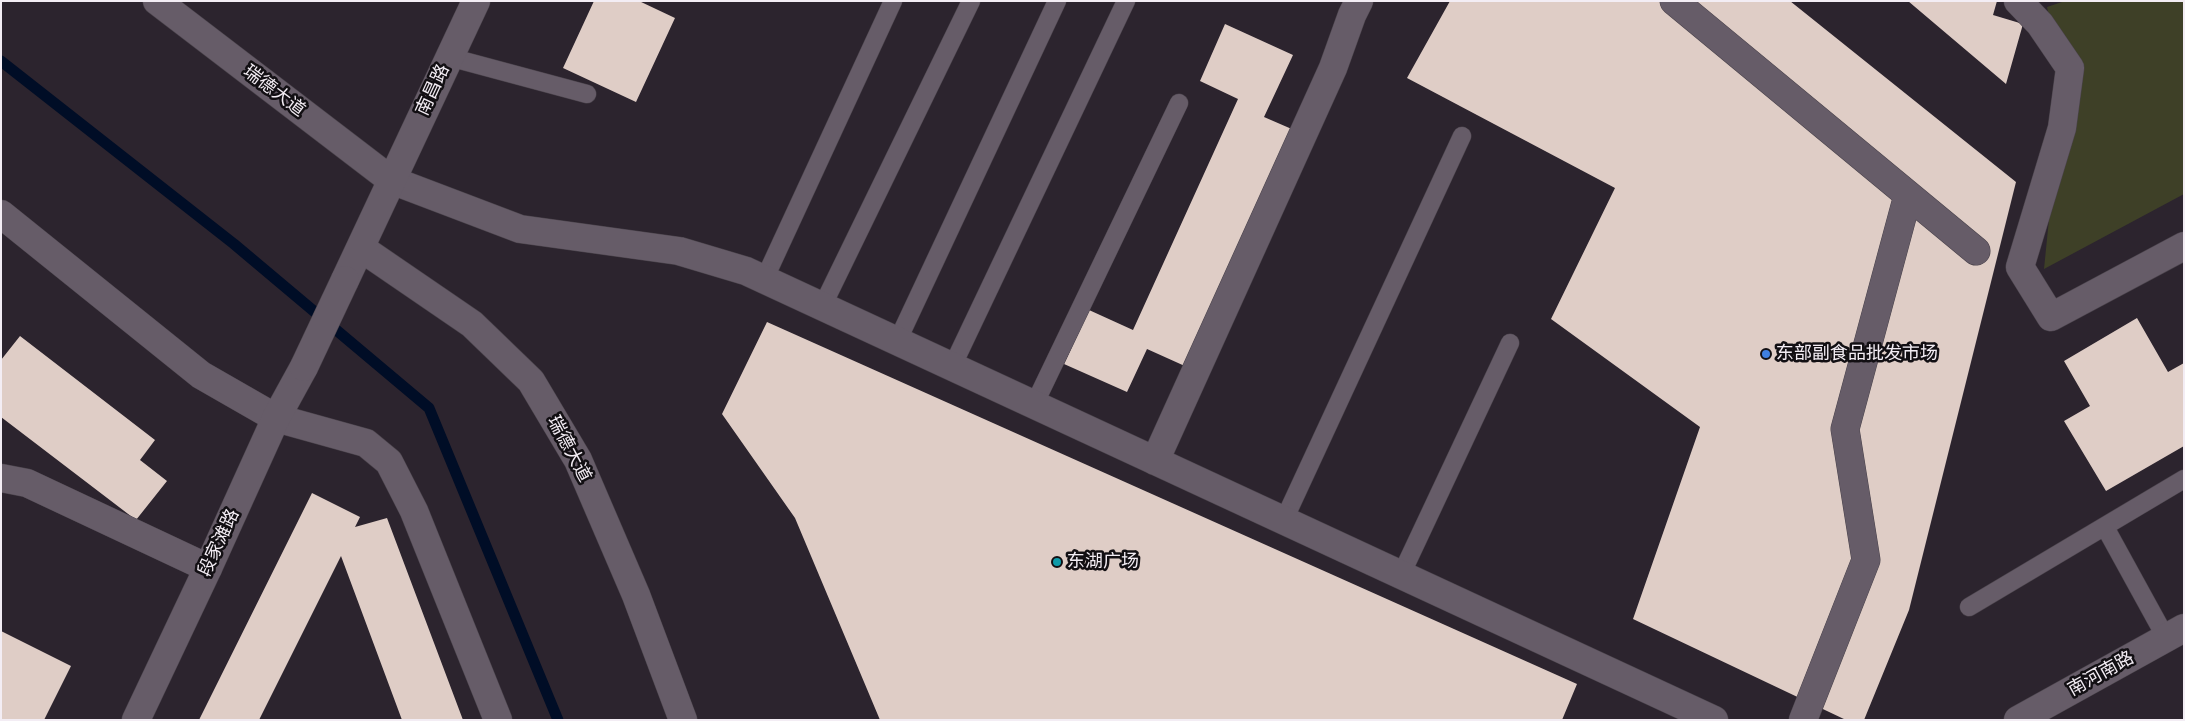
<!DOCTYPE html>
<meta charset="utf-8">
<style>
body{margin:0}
#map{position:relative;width:2185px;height:721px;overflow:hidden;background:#2c242e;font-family:"PT Serif",serif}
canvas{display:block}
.frame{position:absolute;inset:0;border:2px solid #f3edf4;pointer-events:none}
</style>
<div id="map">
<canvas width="2185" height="721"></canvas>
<div class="frame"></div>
</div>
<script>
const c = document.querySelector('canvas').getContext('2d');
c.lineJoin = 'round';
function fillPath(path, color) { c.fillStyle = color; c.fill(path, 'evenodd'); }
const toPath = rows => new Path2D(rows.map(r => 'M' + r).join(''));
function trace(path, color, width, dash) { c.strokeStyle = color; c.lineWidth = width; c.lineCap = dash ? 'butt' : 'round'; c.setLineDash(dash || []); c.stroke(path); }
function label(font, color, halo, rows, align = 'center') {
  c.font = font + ' "PT Serif","Noto Sans SC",serif'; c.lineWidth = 5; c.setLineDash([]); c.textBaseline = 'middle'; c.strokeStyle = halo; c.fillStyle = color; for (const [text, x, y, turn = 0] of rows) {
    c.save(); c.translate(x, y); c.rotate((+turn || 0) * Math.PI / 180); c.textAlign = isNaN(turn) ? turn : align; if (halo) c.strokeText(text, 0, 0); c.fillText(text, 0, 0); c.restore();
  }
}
const green = toPath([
 [2065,1,2184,1,2184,194,2044,269,2063,80,2047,7]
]);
const stream = toPath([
 [1,61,234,244,429,408,558,720]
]);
const building = toPath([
 [594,1,639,1,675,18,636,102,563,68],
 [1450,1,1790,1,2016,182,1909,610,1864,720,1846,720,1633,619,1700,427,1551,319,1615,188,1407,78],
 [1908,1,1997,1,1993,15,2023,24,2006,84],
 [1225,24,1293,55,1264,117,1294,130,1187,367,1147,349,1127,392,1064,364,1089,310,1133,330,1238,99,1200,81],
 [2137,318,2168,372,2184,363,2184,446,2106,491,2064,421,2090,406,2064,361],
 [767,322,1577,684,1562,720,880,720,795,518,722,414],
 [20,336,155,440,140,460,167,481,136,520,1,417,1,360],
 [312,493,360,517,355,527,387,518,463,720,402,720,341,556,259,720,199,720],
 [1,631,71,666,44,720,1,720]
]);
const lane = toPath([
 [449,57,587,94],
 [764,280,893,1],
 [822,307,971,1],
 [897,342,1057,1],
 [952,367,1126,1],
 [1034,405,1179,103],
 [1284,520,1462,136],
 [2105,527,2166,638],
 [1401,575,1510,343],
 [1969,607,2184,479]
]);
const street = toPath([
 [1674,1,1976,251],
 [2018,1,2040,24,2070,68,2062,128,2020,267,2051,317,2184,246],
 [391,180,520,229,679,251,746,271,1714,720],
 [1,214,201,375,276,418,366,443,389,462,414,511,498,720],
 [1155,461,1333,68,1352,15,1359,1],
 [1,478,27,483,208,568],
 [1803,720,1866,560,1845,429,1908,195]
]);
const secondary = toPath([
 [157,1,391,180],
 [361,248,472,324,531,381,578,460,636,595,683,720],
 [345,280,476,1],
 [136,720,208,568,276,418,304,367],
 [2018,720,2184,628]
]);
const secondaryBridge = toPath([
 [304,367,345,280]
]);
const markers = [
 [1766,354,5,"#3f7fe0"],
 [1057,562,5,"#0f9aa8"]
];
const streetNames = [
 ["南昌路",433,90,-65],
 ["瑞德大道",274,91,37],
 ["瑞德大道",569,449,62],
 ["段家滩路",219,543,-65],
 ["南河南路",2101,674,-29]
];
const poiNames = [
 ["东部副食品批发市场",1776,354],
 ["东湖广场",1067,562]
];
fillPath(green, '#3e4027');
trace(stream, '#000d26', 11);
fillPath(building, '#dfcdc6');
trace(lane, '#4a434b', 19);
trace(street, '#4a434b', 29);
trace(secondary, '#4a434b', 29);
trace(lane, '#665c68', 18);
trace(street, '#665c68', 28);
trace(secondary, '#665c68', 28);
trace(secondaryBridge, '#4a434b', 29, []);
trace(secondaryBridge, '#665c68', 28);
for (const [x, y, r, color] of markers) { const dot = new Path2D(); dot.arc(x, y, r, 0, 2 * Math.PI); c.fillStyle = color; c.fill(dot); trace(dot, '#120f13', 2); }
label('18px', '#f3edf4', '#120f13', streetNames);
label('18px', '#f3edf4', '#120f13', poiNames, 'left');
</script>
